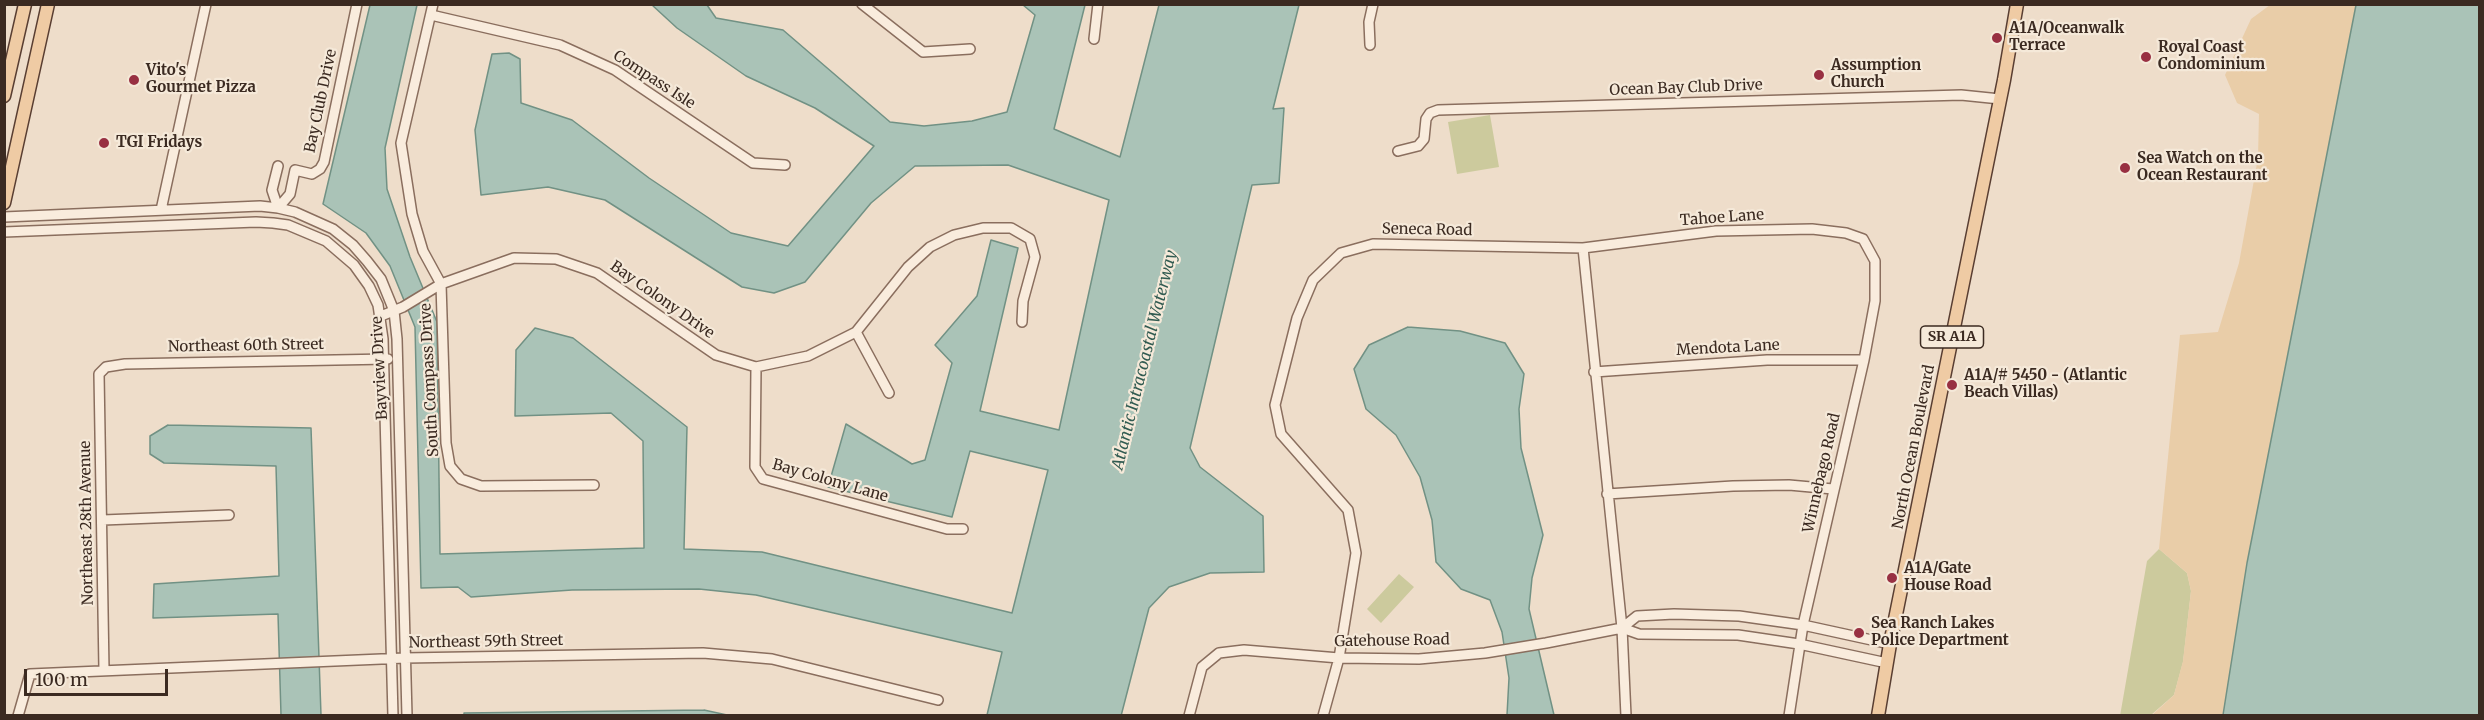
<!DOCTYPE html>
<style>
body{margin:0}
#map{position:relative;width:2484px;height:720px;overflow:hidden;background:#eeddca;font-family:Merriweather,serif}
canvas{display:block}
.frame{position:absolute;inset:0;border:6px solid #3b2a21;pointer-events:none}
.scale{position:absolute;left:24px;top:669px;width:144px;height:27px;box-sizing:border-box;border:3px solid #3b2a21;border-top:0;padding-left:8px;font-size:18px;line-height:21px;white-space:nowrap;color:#3b2a21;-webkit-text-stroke:4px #f5e9d9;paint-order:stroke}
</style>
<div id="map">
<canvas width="2484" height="720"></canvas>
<div class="frame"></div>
<div class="scale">100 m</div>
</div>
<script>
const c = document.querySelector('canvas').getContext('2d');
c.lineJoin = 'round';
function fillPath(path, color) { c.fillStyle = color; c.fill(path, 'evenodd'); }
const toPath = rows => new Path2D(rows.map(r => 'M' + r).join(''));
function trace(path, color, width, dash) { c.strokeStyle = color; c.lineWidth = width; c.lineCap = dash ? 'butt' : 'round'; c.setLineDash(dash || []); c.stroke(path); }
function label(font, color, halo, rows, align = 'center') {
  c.font = font + ' Merriweather,serif'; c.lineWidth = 4.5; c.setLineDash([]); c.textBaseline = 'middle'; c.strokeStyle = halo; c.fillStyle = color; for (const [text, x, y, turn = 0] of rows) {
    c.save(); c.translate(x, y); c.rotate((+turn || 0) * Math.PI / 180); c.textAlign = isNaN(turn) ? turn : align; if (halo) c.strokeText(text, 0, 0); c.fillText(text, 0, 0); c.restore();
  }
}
const green = toPath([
 [1490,115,1499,167,1457,174,1448,122],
 [2159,549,2187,573,2191,591,2183,662,2174,695,2151,715,2120,716,2147,561],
 [1399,574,1414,587,1381,623,1367,609]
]);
const sand = toPath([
 [2270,5,2356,5,2247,563,2223,715,2151,716,2174,695,2183,661,2191,591,2187,573,2159,549,2180,335,2218,332,2239,263,2258,158,2259,114,2237,103,2225,75,2251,19]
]);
const water = toPath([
 [370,5,417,5,385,148,387,189,410,257,437,322,440,554,644,548,643,441,611,413,515,416,516,350,535,328,573,338,687,427,684,549,762,552,1012,613,1048,470,970,451,952,517,828,487,846,424,912,464,925,460,952,363,935,345,977,296,991,240,1018,248,980,411,1059,430,1109,200,1008,165,915,166,871,203,805,282,774,293,742,287,605,200,548,187,481,195,475,130,492,54,509,53,520,59,521,103,572,120,649,178,731,233,788,246,874,146,815,108,746,76,677,28,652,5,707,5,716,18,783,30,890,122,924,126,972,121,1007,112,1035,15,1023,5,1085,5,1054,129,1120,157,1159,5,1299,5,1273,109,1284,108,1279,183,1252,185,1190,448,1200,467,1263,516,1264,572,1210,573,1169,587,1149,608,1121,716,987,715,1002,652,756,595,699,589,572,590,471,597,458,587,421,588,415,327,390,266,366,233,323,204,370,5],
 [2356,5,2479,5,2479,715,2223,715,2247,563,2356,5],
 [1408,327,1460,331,1505,343,1524,374,1519,409,1521,448,1543,535,1532,578,1529,609,1554,715,1507,715,1509,678,1502,632,1490,600,1461,589,1436,562,1432,520,1420,477,1396,435,1366,409,1354,369,1369,345,1408,327],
 [168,425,311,428,321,715,281,715,278,614,153,618,154,584,279,576,276,466,164,463,150,454,150,436,168,425],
 [704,710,727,715,464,715,464,713,704,710]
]);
const minor = toPath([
 [433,4,401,143,412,214,423,251,441,284,446,443,450,466,461,479,481,486,594,485],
 [862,4,923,52,970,49],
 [431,15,560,45,615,70,753,163,785,165],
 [1094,39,1098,4],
 [1370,45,1369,22,1373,4],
 [1398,151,1418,146,1424,139,1426,119,1430,113,1438,110,1961,95,2000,99],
 [278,166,272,190,278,208,290,194,295,170,312,174,320,169,324,162,357,4],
 [161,210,206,4],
 [4,217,260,206,278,208,295,212,333,229,353,245,367,261,381,279,390,301,394,311,397,339,407,716],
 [4,232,256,222,273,223,288,225,326,241,354,265,369,286,378,305,383,339,393,716],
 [1583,248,1622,628,1626,716],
 [381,316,403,307,441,284,514,258,556,259,597,273,716,355,756,367,808,356,856,332,908,267,930,247,954,235,983,228,1011,228,1030,239,1035,257,1023,301,1022,322],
 [856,332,889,393],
 [756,367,755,467,763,479,947,529,963,529],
 [1594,372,1767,360,1864,360],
 [1607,494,1733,486,1789,485,1833,489],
 [103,520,229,515],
 [1622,628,1639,634,1738,635,1799,644,1887,663],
 [104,670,99,374,106,367,125,364,388,359],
 [18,716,30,674,405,658,703,653,772,659,938,700],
 [1189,716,1202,667,1219,653,1244,650,1339,658,1419,659,1485,653,1546,643,1622,628,1637,616,1674,614,1739,616,1803,625,1890,644],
 [1323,716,1339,658,1356,553,1348,510,1281,434,1275,405,1297,318,1313,280,1341,253,1373,244,1583,248,1716,231,1812,229,1846,233,1863,239,1875,261,1875,301,1864,360,1803,625,1789,716]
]);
const major = toPath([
 [4,96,25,4],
 [4,203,48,4],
 [1878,716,1890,644,2004,80,2017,4]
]);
const markers = [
 [1997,38,6,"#983042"],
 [2146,57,6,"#983042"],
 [1819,75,6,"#983042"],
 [134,80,6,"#983042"],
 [104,143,6,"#983042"],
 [2125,168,6,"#983042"],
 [1952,385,6,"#983042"],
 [1892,578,6,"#983042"],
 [1859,633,6,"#983042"]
];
const shields = [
 [1952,337,63]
];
const shieldNames = [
 ["SR A1A",1952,337]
];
const poiNames = [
 ["A1A/Oceanwalk",2009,29],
 ["Terrace",2009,46],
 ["Royal Coast",2158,48],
 ["Condominium",2158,65],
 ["Assumption",1831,66],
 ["Church",1831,83],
 ["Vito's",146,71],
 ["Gourmet Pizza",146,88],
 ["TGI Fridays",116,143],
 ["Sea Watch on the",2137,159],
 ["Ocean Restaurant",2137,176],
 ["A1A/# 5450 - (Atlantic",1964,376],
 ["Beach Villas)",1964,393],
 ["A1A/Gate",1904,569],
 ["House Road",1904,586],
 ["Sea Ranch Lakes",1871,624],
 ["Police Department",1871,641]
];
const streetNames = [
 ["Compass Isle",654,80,33],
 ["Ocean Bay Club Drive",1686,88,-2],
 ["Bay Club Drive",321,101,-78],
 ["Tahoe Lane",1722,218,-4],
 ["Seneca Road",1427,230,1],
 ["Bay Colony Drive",662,300,35],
 ["Northeast 60th Street",246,346,-1],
 ["Mendota Lane",1728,348,-3],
 ["Bayview Drive",380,368,-93],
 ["South Compass Drive",430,380,-93],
 ["North Ocean Boulevard",1914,447,-79],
 ["Winnebago Road",1822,473,-77],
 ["Bay Colony Lane",830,481,16],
 ["Northeast 28th Avenue",87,523,-91],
 ["Gatehouse Road",1392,641,-1],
 ["Northeast 59th Street",486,642,-1]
];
const waterNames = [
 ["Atlantic Intracoastal Waterway",1145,360,-76]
];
fillPath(green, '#ccca9d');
fillPath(sand, '#e9cda8');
fillPath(water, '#aac3b7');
trace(water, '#719184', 1.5);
trace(minor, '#8a6e5e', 12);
trace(major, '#593e32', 15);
trace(minor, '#f9ecdd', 9);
trace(major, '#efcba4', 12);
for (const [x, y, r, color] of markers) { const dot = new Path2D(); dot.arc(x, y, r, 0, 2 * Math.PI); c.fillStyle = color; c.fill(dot); trace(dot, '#f5e9d9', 2); }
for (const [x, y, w] of shields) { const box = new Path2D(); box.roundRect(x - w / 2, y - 11, w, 22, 4.5); c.fillStyle = '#f5e9d9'; c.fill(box); trace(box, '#3b2a21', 1.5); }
label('bold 14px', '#3b2a21', null, shieldNames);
label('bold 15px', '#3b2a21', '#f5e9d9', poiNames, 'left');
label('15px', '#3b2a21', '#f5e9d9', streetNames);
label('italic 16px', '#315b51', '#f5e9d9', waterNames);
</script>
